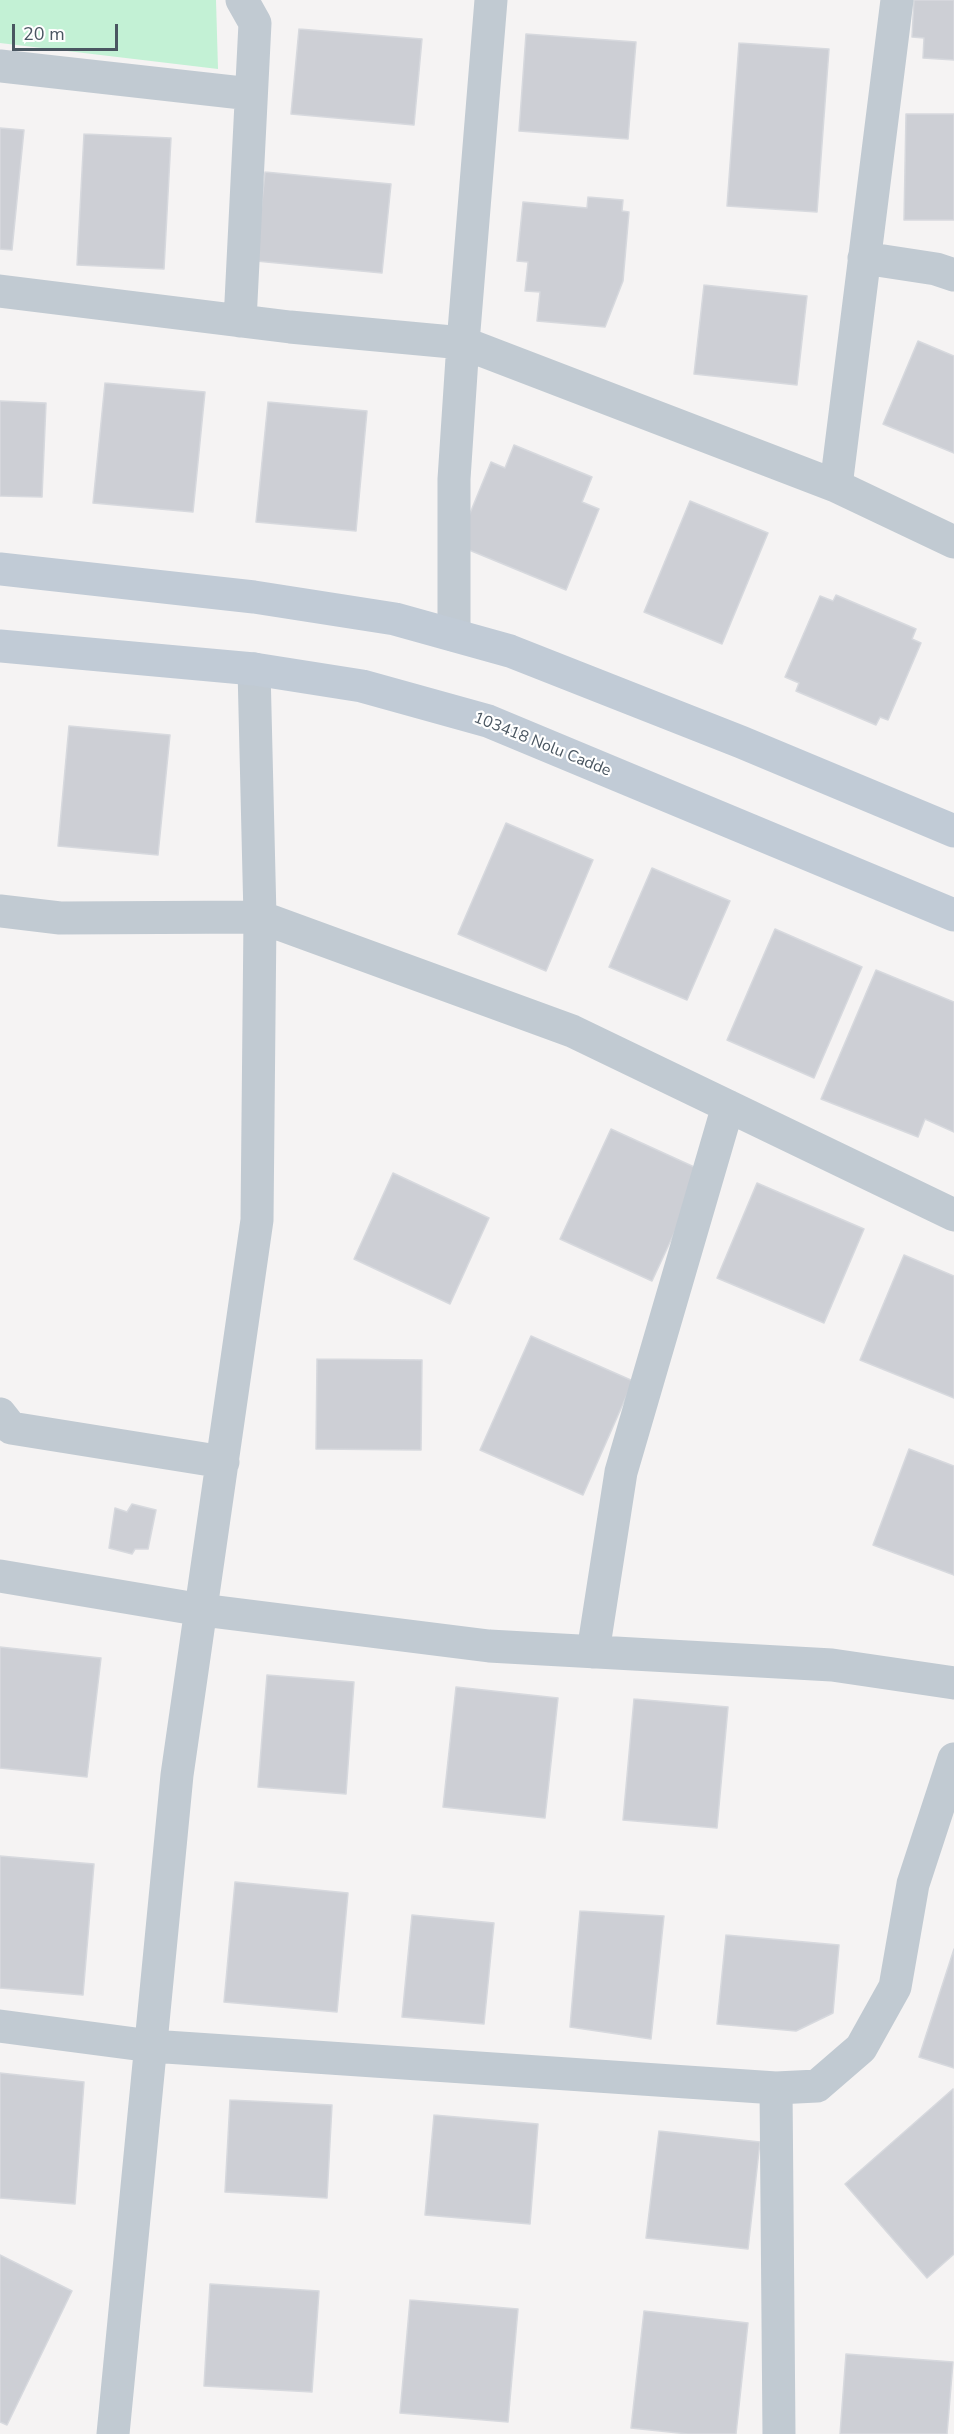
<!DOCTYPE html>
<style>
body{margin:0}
#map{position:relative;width:954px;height:2434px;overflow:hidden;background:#f5f3f3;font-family:"Nunito Sans",sans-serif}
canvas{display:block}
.scale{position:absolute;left:12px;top:24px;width:106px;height:27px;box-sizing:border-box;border:3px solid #4a5661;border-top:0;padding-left:8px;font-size:18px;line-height:21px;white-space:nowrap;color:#4a5661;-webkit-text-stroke:4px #fff;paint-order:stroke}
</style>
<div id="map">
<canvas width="954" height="2434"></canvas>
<div class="scale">20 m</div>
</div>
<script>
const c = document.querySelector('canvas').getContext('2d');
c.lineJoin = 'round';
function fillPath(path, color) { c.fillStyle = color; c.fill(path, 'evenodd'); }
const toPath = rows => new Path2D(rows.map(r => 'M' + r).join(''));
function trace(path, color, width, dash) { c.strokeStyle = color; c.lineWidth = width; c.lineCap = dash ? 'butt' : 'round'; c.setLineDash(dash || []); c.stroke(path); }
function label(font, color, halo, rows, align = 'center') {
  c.font = font + ' "Nunito Sans",sans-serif'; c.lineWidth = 4.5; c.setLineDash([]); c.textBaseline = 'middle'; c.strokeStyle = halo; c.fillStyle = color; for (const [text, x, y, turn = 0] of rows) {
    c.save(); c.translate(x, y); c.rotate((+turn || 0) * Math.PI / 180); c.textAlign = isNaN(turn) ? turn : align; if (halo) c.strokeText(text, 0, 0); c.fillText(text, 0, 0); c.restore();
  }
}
const green = toPath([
 [0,0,216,0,218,69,0,43]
]);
const building = toPath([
 [914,0,954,0,954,60,923,58,924,38,912,37,914,0],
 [299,29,422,39,414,125,291,114,299,29],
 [526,34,636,42,628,139,519,131,526,34],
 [739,43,829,49,817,212,727,206,739,43],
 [906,114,954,114,954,220,904,220,906,114],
 [0,128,24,130,12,250,0,249,0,128],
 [84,134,171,138,164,269,77,265,84,134],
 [265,172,391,184,382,273,256,261,265,172],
 [588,197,623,200,622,211,629,212,623,281,605,327,537,321,540,292,525,291,528,262,517,261,523,202,587,208,588,197],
 [704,285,807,296,797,385,694,374,704,285],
 [918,341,954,356,954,453,883,424,918,341],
 [105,383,205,392,193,512,93,503,105,383],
 [0,401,46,403,42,497,0,496,0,401],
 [268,402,367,411,356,531,256,522,268,402],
 [514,445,592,477,582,502,599,509,566,590,457,545,491,462,505,468,514,445],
 [690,501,768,533,722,644,644,612,690,501],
 [836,595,916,629,912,639,921,643,888,720,880,717,876,725,796,691,799,683,785,677,820,596,833,601,836,595],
 [69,726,170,735,158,855,58,846,69,726],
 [506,823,593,860,546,971,458,934,506,823],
 [652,868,730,901,687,1000,609,967,652,868],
 [775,929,862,967,814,1078,727,1040,775,929],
 [876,970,954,1002,954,1132,925,1119,918,1137,821,1099,876,970],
 [611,1129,703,1171,652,1281,560,1239,611,1129],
 [393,1173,489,1218,450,1304,354,1259,393,1173],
 [757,1183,864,1229,824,1323,717,1278,757,1183],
 [904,1255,954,1276,954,1398,860,1360,904,1255],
 [531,1336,633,1381,583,1495,480,1450,531,1336],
 [317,1359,422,1360,421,1450,316,1449,317,1359],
 [909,1449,954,1466,954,1575,873,1545,909,1449],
 [132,1504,156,1510,148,1549,135,1549,132,1554,109,1548,115,1508,127,1512,132,1504],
 [0,1647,101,1658,87,1777,0,1768,0,1647],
 [267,1675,354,1682,346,1794,258,1787,267,1675],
 [456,1687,558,1698,545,1818,443,1807,456,1687],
 [634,1699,728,1707,717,1828,623,1820,634,1699],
 [0,1856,94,1864,83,1995,0,1988,0,1856],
 [235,1882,348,1893,337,2012,224,2002,235,1882],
 [580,1911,664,1916,651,2039,570,2027,580,1911],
 [412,1915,494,1923,484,2024,402,2017,412,1915],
 [726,1935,839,1945,833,2013,796,2031,717,2024,726,1935],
 [954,1949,954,2068,919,2057,954,1949],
 [0,2073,84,2082,75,2204,0,2198,0,2073],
 [953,2089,954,2254,927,2278,845,2184,953,2089],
 [230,2100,332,2105,327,2198,225,2192,230,2100],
 [434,2115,538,2124,530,2224,425,2215,434,2115],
 [659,2131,760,2142,748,2249,646,2238,659,2131],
 [0,2255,72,2291,7,2425,0,2422,0,2255],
 [210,2284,319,2291,312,2392,204,2386,210,2284],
 [410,2300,518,2309,508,2422,400,2413,410,2300],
 [644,2311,748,2323,736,2434,688,2434,631,2428,644,2311],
 [846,2354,953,2362,947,2434,840,2434,846,2354]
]);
const minor = toPath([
 [0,66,251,94],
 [864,258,936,269,954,275],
 [0,291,290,327,463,343,836,486,954,542],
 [240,321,255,23,242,0],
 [836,486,897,0],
 [454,635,454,479,463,343,491,0],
 [0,911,60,918,260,917,572,1031,954,1215],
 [0,1414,11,1428,223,1462],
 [0,1576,202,1610,489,1646,832,1665,954,1683],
 [593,1652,621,1472,728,1106],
 [0,2026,151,2046,776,2088,817,2086,861,2048,895,1987,913,1884,954,1759],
 [776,2088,779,2434],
 [113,2434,177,1775,257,1220,260,917,254,669]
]);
const secondary = toPath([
 [0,569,254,597,395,619,510,651,741,742,954,831],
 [0,646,254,669,362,686,488,721,954,915]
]);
const streetNames = [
 ["103418 Nolu Cadde",542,745,22]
];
fillPath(green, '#c3f1d5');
fillPath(building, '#cdcfd5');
trace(building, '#d7d9de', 1.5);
trace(minor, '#c1cad2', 33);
trace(secondary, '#c1cbd6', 33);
label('16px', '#4a5661', '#fff', streetNames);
</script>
